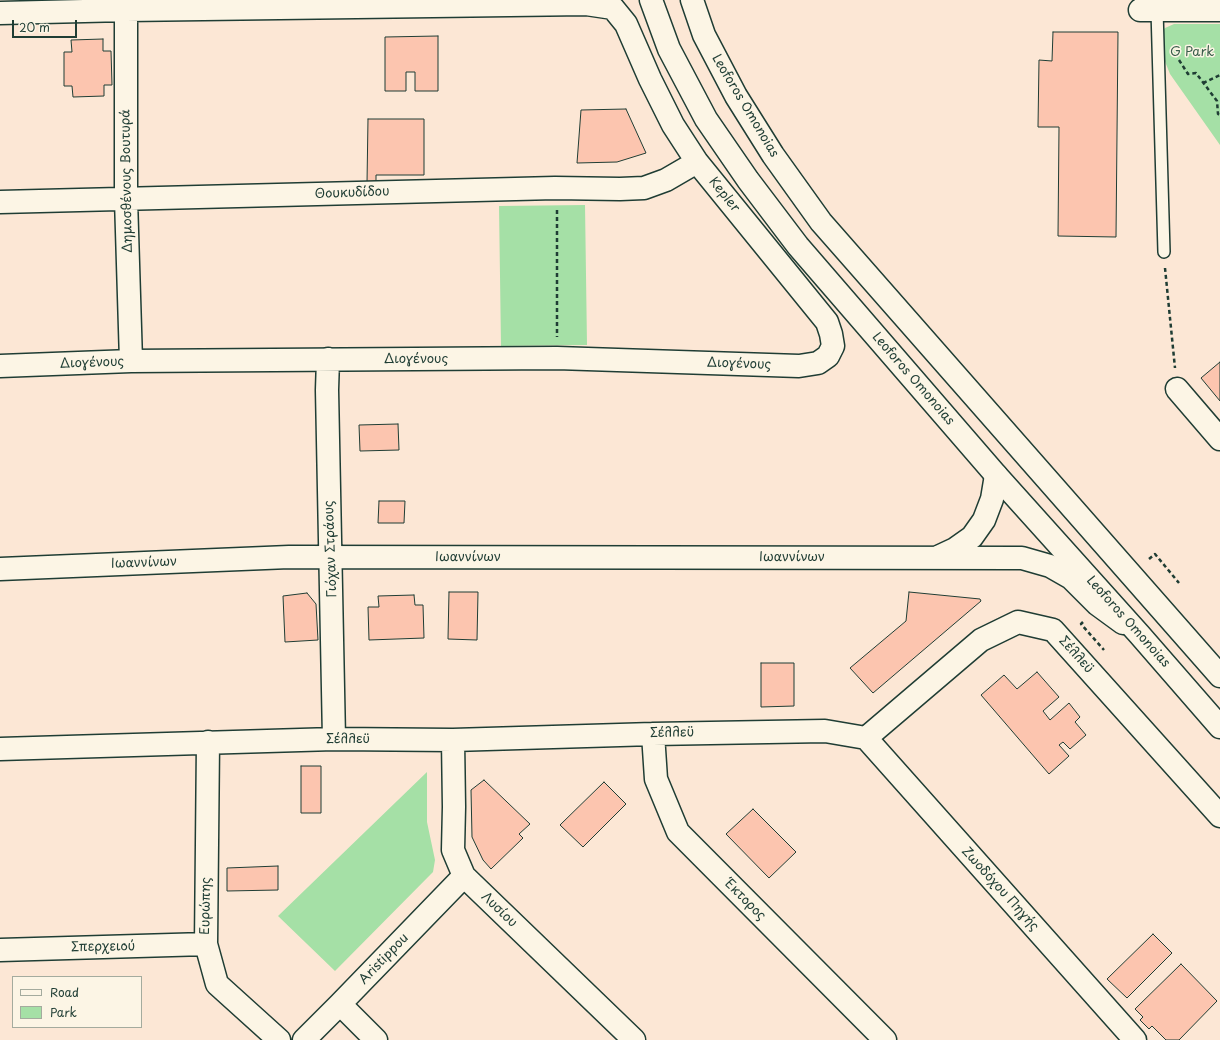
<!DOCTYPE html>
<meta charset="utf-8">
<style>
body{margin:0}
#map{position:relative;width:1220px;height:1040px;overflow:hidden;background:#fce7d5;font-family:"Playpen Sans",sans-serif}
canvas{display:block}
.legend{position:absolute;left:12px;top:976px;width:130px;height:52px;box-sizing:border-box;background:#fcf5e5;border:1px solid #a4ab9e;margin:0;padding:5px 7px;list-style:none;font-size:12px;color:#1f3d34}
.legend li{display:flex;align-items:center;gap:8px;height:20px}
.legend b{width:20px;border:1px solid #a4ab9e}
.scale{position:absolute;left:12px;top:20px;width:65px;height:18px;box-sizing:border-box;border:2px solid #1f3d34;border-top:0;padding-left:5px;font-size:12px;line-height:14px;white-space:nowrap;color:#1f3d34;-webkit-text-stroke:3px #fcf5e5;paint-order:stroke}
</style>
<div id="map">
<canvas width="1220" height="1040"></canvas>
<ul class="legend">
<li><b style="height:5px;background:#fcf5e5"></b>Road</li>
<li><b style="height:11px;background:#a5e0a6"></b>Park</li>
</ul>
<div class="scale">20 m</div>
</div>
<script>
const c = document.querySelector('canvas').getContext('2d');
c.lineJoin = 'round';
function fillPath(path, color) { c.fillStyle = color; c.fill(path, 'evenodd'); }
const toPath = rows => new Path2D(rows.map(r => 'M' + r).join(''));
function trace(path, color, width, dash) { c.strokeStyle = color; c.lineWidth = width; c.lineCap = dash ? 'butt' : 'round'; c.setLineDash(dash || []); c.stroke(path); }
function label(font, color, halo, rows, align = 'center') {
  c.font = font + ' "Playpen Sans",sans-serif'; c.lineWidth = 3; c.setLineDash([]); c.textBaseline = 'middle'; c.strokeStyle = halo; c.fillStyle = color; for (const [text, x, y, turn = 0] of rows) {
    c.save(); c.translate(x, y); c.rotate((+turn || 0) * Math.PI / 180); c.textAlign = isNaN(turn) ? turn : align; if (halo) c.strokeText(text, 0, 0); c.fillText(text, 0, 0); c.restore();
  }
}
const green = toPath([
 [1174,24,1220,24,1220,145,1170,74,1164,59,1162,32,1165,28],
 [585,205,587,345,501,346,499,206],
 [427,772,427,822,435,860,433,872,335,971,278,916]
]);
const building = toPath([
 [1053,32,1118,32,1116,237,1058,236,1059,127,1038,127,1039,60,1052,61,1053,32],
 [438,36,438,91,415,91,415,72,406,72,406,91,385,91,385,37,438,36],
 [103,39,103,51,111,51,112,85,104,85,104,96,73,97,72,86,64,86,64,52,72,52,71,40,103,39],
 [626,109,646,153,617,162,577,163,581,110,626,109],
 [368,119,424,119,424,175,376,175,376,183,367,183,368,119],
 [1220,362,1220,401,1201,378,1220,362],
 [398,424,399,450,360,451,359,425,398,424],
 [379,501,405,501,404,523,378,523,379,501],
 [449,592,478,592,477,640,448,639,449,592],
 [909,592,980,599,981,601,873,693,850,668,906,621,909,592],
 [307,593,316,604,318,640,285,642,283,596,307,593],
 [414,595,415,605,423,605,424,638,369,640,368,607,379,607,378,596,414,595],
 [761,663,794,663,794,706,761,707,761,663],
 [1037,672,1059,697,1043,711,1050,720,1069,703,1080,717,1075,722,1086,735,1070,749,1063,742,1059,745,1069,756,1049,774,981,695,1004,675,1017,689,1037,672],
 [301,766,321,766,321,813,301,813,301,766],
 [484,780,530,824,519,834,523,838,491,869,483,860,472,837,471,790,484,780],
 [604,782,626,804,583,847,560,825,604,782],
 [753,809,796,852,769,878,726,834,753,809],
 [278,866,278,890,227,891,227,868,278,866],
 [1153,934,1172,953,1127,998,1107,979,1153,934],
 [1181,964,1217,1001,1179,1040,1166,1040,1152,1026,1149,1029,1140,1020,1143,1017,1135,1009,1181,964]
]);
const path = toPath([
 [1179,60,1188,74,1196,73,1217,101,1218,114,1220,115],
 [1203,83,1220,75],
 [557,210,557,337],
 [1165,268,1175,368],
 [1149,559,1155,554,1179,583],
 [1083,622,1081,624,1104,650]
]);
const service = toPath([
 [1157,10,1164,252]
]);
const minor = toPath([
 [126,0,126,199,131,361],
 [1140,10,1220,10],
 [0,13,126,10,586,4,613,8,626,24,650,79,673,125,697,162,827,322,831,334,833,346,828,356,818,363,799,366,557,358,131,361,0,366],
 [0,202,555,188,620,189,644,188,666,180,697,162],
 [328,359,327,390,334,739],
 [1177,389,1220,439],
 [940,556,955,549,972,537,984,520,992,499,996,475],
 [0,569,289,557,1022,558,1050,566,1071,578,1097,604,1123,623],
 [653,734,656,779,678,832,885,1040],
 [866,738,1135,1040],
 [453,740,454,807,453,850,464,876,634,1040],
 [208,742,206,944,217,984,279,1040],
 [0,749,334,739,453,740,653,734,825,731,866,738,981,640,1018,622,1053,630,1220,816],
 [0,950,206,944],
 [340,1004,376,1040],
 [304,1040,340,1004,464,876]
]);
const secondary = toPath([
 [651,0,669,49,706,119,748,180,798,246,996,475,1139,634,1220,727],
 [692,0,704,35,736,96,773,155,821,222,1220,676]
]);
const parkNames = [
 ["G Park",1192,52]
];
const streetNames = [
 ["Leoforos Omonoias",745,106,59],
 ["Δημοσθένους Βουτυρά",127,181,-91],
 ["Θουκυδίδου",352,193,-2],
 ["Kepler",724,195,51],
 ["Διογένους",416,359],
 ["Διογένους",92,363,-2],
 ["Διογένους",739,364,2],
 ["Leoforos Omonoias",913,379,49],
 ["Γιόχαν Στράους",331,549,-92],
 ["Ιωαννίνων",468,557],
 ["Ιωαννίνων",792,557],
 ["Ιωαννίνων",144,563,-2],
 ["Leoforos Omonoias",1128,622,48],
 ["Σέλλεϋ",1076,655,48],
 ["Σέλλεϋ",672,733,-1],
 ["Σέλλεϋ",348,739],
 ["Ζωοδόχου Πηγής",1000,889,48],
 ["Έκτορος",745,900,45],
 ["Ευρώπης",206,906,-89],
 ["Λυσίου",499,910,44],
 ["Σπερχειού",103,947,-1],
 ["Aristippou",384,959,-46]
];
fillPath(green, '#a5e0a6');
fillPath(building, '#fcc5af');
trace(building, '#1f3d34', 1);
trace(service, '#1f3d34', 14);
trace(minor, '#1f3d34', 25);
trace(secondary, '#1f3d34', 25);
trace(path, '#1f3d34', 2.5, [4, 3]);
trace(service, '#fcf5e5', 11);
trace(minor, '#fcf5e5', 22);
trace(secondary, '#fcf5e5', 22);
label('13px', '#3a5e4b', '#fcf5e5', parkNames);
label('13px', '#1f3d34', '#fcf5e5', streetNames);
</script>
